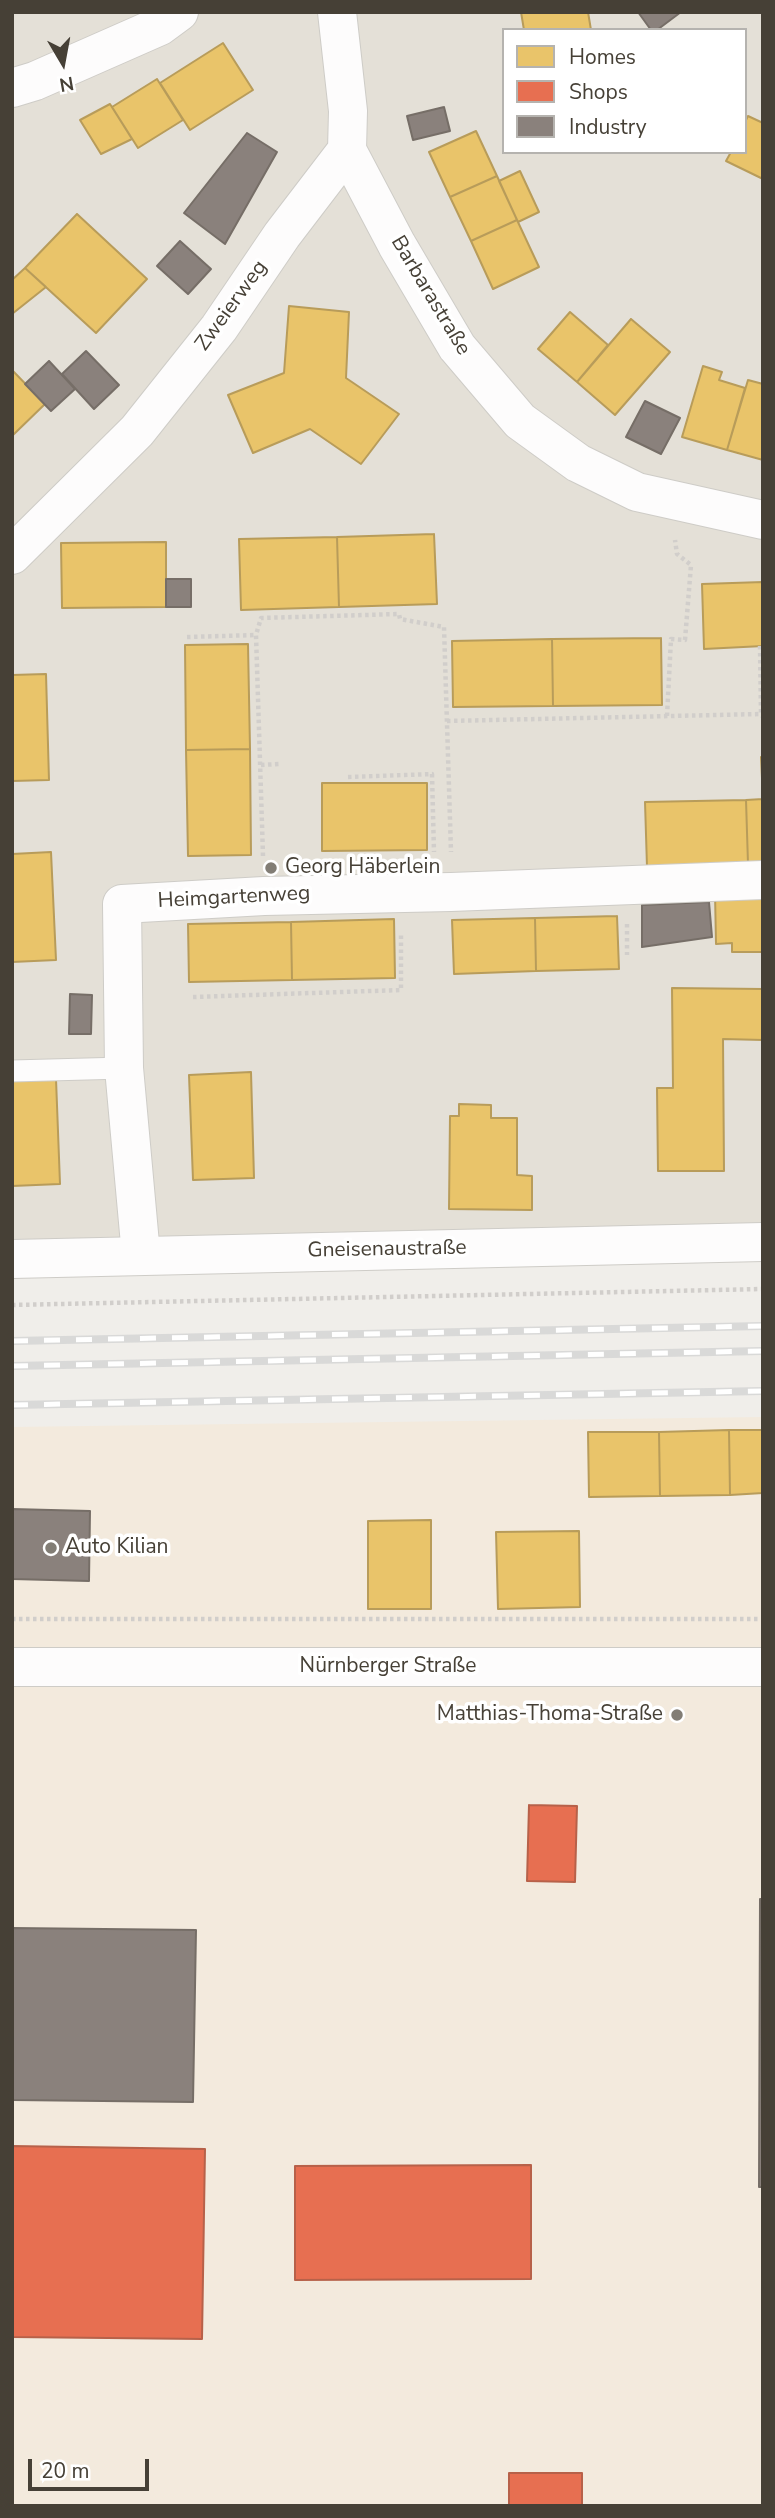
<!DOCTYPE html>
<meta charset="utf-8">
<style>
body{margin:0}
#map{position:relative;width:775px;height:2518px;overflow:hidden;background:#f0eeea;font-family:"Nunito Sans",sans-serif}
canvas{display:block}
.frame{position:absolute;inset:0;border:14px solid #464036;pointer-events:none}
.legend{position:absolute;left:502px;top:28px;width:245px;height:126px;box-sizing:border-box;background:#fff;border:2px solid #b5b3af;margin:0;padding:9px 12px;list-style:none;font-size:21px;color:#464036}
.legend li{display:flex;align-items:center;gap:14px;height:35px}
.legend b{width:35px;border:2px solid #b5b3af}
.north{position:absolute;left:28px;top:28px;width:70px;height:70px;-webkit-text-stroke:5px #fff;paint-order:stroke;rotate:170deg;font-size:19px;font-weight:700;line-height:28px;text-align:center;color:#464036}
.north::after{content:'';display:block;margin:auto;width:24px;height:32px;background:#464036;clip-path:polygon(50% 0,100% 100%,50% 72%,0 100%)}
.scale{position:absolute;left:28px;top:2459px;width:121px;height:32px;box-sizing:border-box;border:4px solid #464036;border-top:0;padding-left:9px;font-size:21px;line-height:24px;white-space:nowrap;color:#464036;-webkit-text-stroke:5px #fff;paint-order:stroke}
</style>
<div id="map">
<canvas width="775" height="2518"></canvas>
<div class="frame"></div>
<ul class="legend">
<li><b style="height:19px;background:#e9c46a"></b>Homes</li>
<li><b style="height:19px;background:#e76f51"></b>Shops</li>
<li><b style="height:19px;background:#8a817c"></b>Industry</li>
</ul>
<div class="north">N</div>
<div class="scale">20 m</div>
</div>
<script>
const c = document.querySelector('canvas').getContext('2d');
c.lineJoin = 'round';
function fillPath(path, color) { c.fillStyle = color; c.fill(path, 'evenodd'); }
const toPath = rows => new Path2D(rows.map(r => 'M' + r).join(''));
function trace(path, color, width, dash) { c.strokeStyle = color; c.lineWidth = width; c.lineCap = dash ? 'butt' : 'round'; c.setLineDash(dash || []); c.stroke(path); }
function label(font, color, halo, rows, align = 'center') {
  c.font = font + ' "Nunito Sans",sans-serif'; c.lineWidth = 7; c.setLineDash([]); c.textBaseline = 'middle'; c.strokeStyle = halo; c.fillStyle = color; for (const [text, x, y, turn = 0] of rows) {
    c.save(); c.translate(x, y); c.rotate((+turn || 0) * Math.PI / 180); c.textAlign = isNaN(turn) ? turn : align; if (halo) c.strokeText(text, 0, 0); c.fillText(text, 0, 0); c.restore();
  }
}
const residential = toPath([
 [12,12,763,12,763,1246,12,1268],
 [504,30,745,30,745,152,504,152]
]);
const commercial = toPath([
 [763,1417,763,2506,12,2506,12,1427]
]);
const homes = toPath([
 [521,12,588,12,591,30,524,30,521,12],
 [223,43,253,90,190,130,160,83,223,43],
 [157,79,183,120,138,148,112,107,157,79],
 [110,104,132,139,101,154,80,120,110,104],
 [748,116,763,123,763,179,726,161,731,152,745,152,745,122,748,116],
 [476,131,497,176,450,197,429,152,476,131],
 [520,171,539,212,518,222,499,181,520,171],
 [497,176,517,220,471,241,450,197,497,176],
 [77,214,147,279,96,333,25,268,77,214],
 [517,220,539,267,493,289,471,241,517,220],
 [25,268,46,287,12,314,12,280,25,268],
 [289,306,349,312,346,378,399,414,361,464,310,429,253,453,228,395,284,373,289,306],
 [570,312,608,345,577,382,538,349,570,312],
 [631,319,670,352,615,415,577,382,631,319],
 [703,366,722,372,719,380,745,388,727,450,682,437,703,366],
 [12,370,45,404,12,436,12,370],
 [748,380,763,384,763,460,727,450,748,380],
 [434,534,437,604,339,607,337,537,434,534],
 [337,537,339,607,241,610,239,539,337,537],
 [166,542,166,607,62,608,61,543,166,542],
 [763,582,763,646,704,649,702,584,763,582],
 [661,638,662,705,553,706,552,639,661,638],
 [552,639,553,706,453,707,452,641,552,639],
 [248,644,250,749,186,750,185,645,248,644],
 [46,674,49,780,12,781,12,675,46,674],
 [250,749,251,855,188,856,186,750,250,749],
 [761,757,763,757,763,863,748,864,746,800,763,799,761,757],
 [322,783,427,783,427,850,322,851,322,783],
 [746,800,748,864,647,867,645,802,746,800],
 [51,852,56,960,12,962,12,854,51,852],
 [763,892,763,952,732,952,732,943,716,944,715,893,763,892],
 [617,916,619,969,536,971,535,918,617,916],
 [535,918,536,971,454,974,452,920,535,918],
 [394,919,395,978,292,980,291,922,394,919],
 [291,922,292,980,189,982,188,924,291,922],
 [672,988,763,989,763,1040,723,1039,724,1171,658,1171,657,1088,673,1088,672,988],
 [251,1072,254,1178,193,1180,189,1075,251,1072],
 [56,1079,60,1184,12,1186,12,1081,56,1079],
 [459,1104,491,1105,491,1118,517,1118,517,1175,532,1176,532,1210,449,1209,450,1116,459,1116,459,1104],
 [729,1430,730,1495,660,1496,659,1432,729,1430],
 [729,1430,763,1430,763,1493,730,1495,729,1430],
 [588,1432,659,1432,660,1496,589,1497,588,1432],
 [431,1520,431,1609,368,1609,368,1521,431,1520],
 [579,1531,580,1607,498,1609,496,1532,579,1531]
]);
const shops = toPath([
 [529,1805,577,1806,575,1882,527,1881,529,1805],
 [12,2146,205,2149,202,2339,12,2337,12,2146],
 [531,2165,531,2279,295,2280,295,2166,531,2165],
 [509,2473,582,2473,582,2506,509,2506,509,2473]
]);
const industry = toPath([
 [638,12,681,12,657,30,651,30,638,12],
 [444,107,450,131,413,140,407,116,444,107],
 [247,133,277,152,225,244,184,213,247,133],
 [180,241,211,269,188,294,157,266,180,241],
 [86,351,119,385,94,409,62,374,86,351],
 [49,361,75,389,51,411,25,384,49,361],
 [645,401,680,418,661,454,626,437,645,401],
 [166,579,191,579,191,607,166,607,166,579],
 [709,902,712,937,642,947,642,905,709,902],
 [70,994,92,995,91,1034,69,1034,70,994],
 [12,1509,90,1511,89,1581,12,1579,12,1509],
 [760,1899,763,1899,763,2187,759,2187,760,1899],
 [12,1928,196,1930,193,2102,12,2100,12,1928]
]);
const path = toPath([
 [187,637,256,635],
 [760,646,761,714,763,717],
 [667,716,671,639,685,640,691,565,677,554,675,540],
 [447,721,761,714],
 [261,765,279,764],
 [348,777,432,774,434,852],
 [263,856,256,635,261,618,399,614,400,619,444,627,451,852],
 [627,924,627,955],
 [193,997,401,990,401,932],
 [12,1305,763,1289],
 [12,1619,763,1619],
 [578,1709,589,1712,663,1710]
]);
const service = toPath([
 [12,1071,124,1068]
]);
const minor = toPath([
 [12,88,35,81,160,26,179,12],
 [347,150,397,245,457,347,520,421,578,463,637,492,763,520],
 [12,555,137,431,219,328,282,235,347,150,348,111,337,12],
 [141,1255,124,1068,122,904,264,896,451,892,763,880]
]);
const tertiary = toPath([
 [12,1259,763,1242],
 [12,1667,763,1667]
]);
const rail = toPath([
 [12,1341,763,1326],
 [12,1366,763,1351],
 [12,1405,763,1391]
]);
const markers = [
 [271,868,7,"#827d75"],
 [51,1548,7,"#827d75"],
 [677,1715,7,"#827d75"]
];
const streetNames = [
 ["Barbarastraße",430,296,59],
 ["Zweierweg",232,306,-54],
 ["Heimgartenweg",234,898,-3],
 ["Gneisenaustraße",387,1250,-1],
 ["Nürnberger Straße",388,1667]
];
const poiNames = [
 ["Georg Häberlein",285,868],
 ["Auto Kilian",65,1548],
 ["Matthias-Thoma-Straße",663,1715,"right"]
];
fillPath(residential, '#e4e0d7');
fillPath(commercial, '#f3eadd');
fillPath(homes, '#e9c46a');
trace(homes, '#b89c5a', 2);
fillPath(shops, '#e76f51');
trace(shops, '#b76149', 2);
fillPath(industry, '#8a817c');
trace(industry, '#766e67', 2);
trace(service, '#ceccc7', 23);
trace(minor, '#ceccc7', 40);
trace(tertiary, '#ceccc7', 40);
trace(path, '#d1cecb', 4.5, [3.5, 3.5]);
trace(service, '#fdfcfc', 21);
trace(minor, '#fdfcfc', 38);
trace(tertiary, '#fdfcfc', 38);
trace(rail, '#d9d9d8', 8);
trace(rail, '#fff', 5, [16]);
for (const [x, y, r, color] of markers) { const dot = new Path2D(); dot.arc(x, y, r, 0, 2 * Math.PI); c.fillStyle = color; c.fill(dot); trace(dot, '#fff', 2.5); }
label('21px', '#464036', '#fff', streetNames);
label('21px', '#464036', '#fff', poiNames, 'left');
</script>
